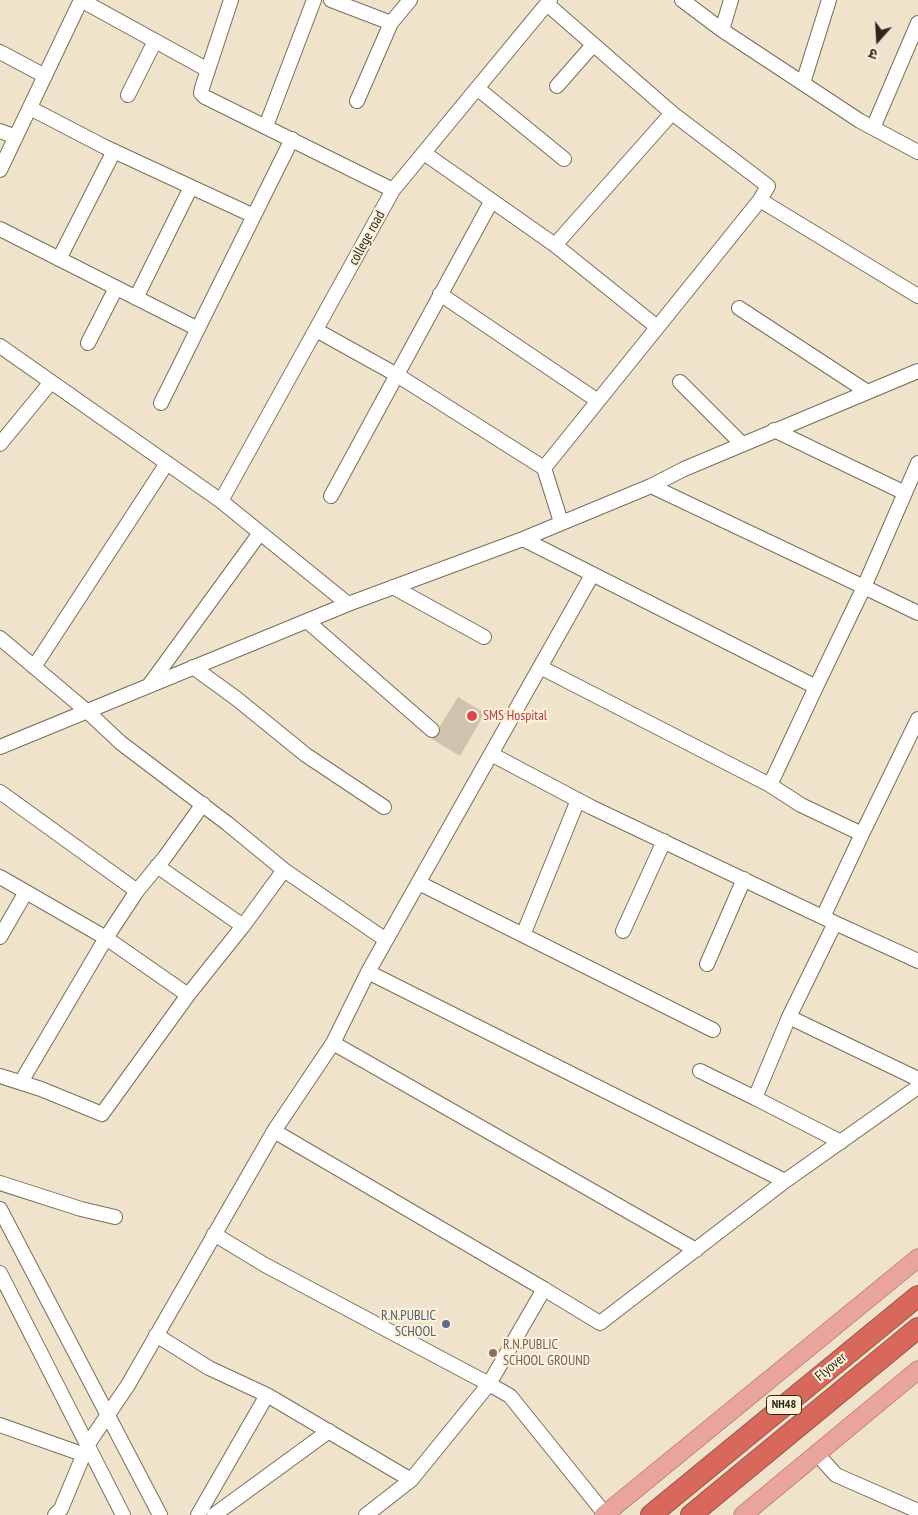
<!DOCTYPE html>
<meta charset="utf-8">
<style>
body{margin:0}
#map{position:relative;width:918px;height:1515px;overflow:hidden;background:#efe3cc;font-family:"PT Sans Narrow","Noto Sans Devanagari",sans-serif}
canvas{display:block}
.north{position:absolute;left:853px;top:15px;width:50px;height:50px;-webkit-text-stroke:4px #fcf1d9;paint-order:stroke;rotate:199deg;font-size:14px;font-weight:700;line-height:20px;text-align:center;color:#2c281f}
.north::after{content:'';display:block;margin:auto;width:18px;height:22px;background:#2c281f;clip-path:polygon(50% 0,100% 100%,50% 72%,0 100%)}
</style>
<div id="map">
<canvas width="918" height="1515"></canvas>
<div class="north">उ</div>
</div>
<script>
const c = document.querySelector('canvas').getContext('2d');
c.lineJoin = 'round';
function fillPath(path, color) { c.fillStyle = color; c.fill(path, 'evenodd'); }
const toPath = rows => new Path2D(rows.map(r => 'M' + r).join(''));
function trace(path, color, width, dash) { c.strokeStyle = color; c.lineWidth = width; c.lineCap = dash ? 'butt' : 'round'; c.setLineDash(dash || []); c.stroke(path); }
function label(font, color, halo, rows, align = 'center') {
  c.font = font + ' "PT Sans Narrow",sans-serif'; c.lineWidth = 4.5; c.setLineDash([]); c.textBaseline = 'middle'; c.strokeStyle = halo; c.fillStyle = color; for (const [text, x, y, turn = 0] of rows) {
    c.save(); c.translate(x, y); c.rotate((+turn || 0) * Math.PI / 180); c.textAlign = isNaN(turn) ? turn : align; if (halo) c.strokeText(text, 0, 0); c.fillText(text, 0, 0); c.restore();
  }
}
const building = toPath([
 [458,697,485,713,460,756,432,739]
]);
const minor = toPath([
 [81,0,208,70],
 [231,0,202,88,201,93,205,97,393,190],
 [331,0,391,23,410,0],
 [682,0,722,30],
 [731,0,722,30,860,121,918,152],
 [0,52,45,76],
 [803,83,829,0],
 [557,86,593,45],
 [477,88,564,159],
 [128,95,155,41],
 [357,101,391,23],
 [30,108,105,147,254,216],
 [266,126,314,0],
 [873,128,918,23],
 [0,131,16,137],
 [424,153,555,245,657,327],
 [0,170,81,0],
 [760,200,918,296],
 [0,229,198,329],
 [555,245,672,113],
 [59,259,114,151],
 [440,294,598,401],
 [136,298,191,187],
 [739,308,866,391],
 [316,330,397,375,544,468,561,522],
 [88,343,116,288],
 [0,346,221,501,348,604],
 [680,382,742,444],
 [161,403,292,139],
 [774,430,905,493],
 [0,444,51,382],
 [918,463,864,587,918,613],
 [544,468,760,200,768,186,672,113,547,4],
 [331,496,491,202],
 [221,501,393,190,550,0],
 [523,539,816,687,864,587,651,486],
 [393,587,484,637],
 [307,621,432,730],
 [0,638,89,713,121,743,228,824,284,870,386,940],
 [34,667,167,463],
 [193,667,237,699,306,755,384,807],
 [540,667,770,785,816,687],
 [150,684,260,533],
 [0,747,348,604,523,539,651,486,684,469,918,371],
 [491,754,591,807,835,923],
 [770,785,801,805,862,834,823,917],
 [0,792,137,891,165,857,203,804],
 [862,834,918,719],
 [157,866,243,926,284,870],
 [0,877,106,938,21,1082],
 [419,883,713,1030],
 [137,891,106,938,188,995,243,926],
 [623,931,664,841],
 [523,935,578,800],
 [0,937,26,892],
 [918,961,835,923,789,1017,918,1079],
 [707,964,744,879],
 [368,972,785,1181],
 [789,1017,755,1098,841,1142],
 [333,1043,696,1250],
 [700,1071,755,1098],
 [0,1076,41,1089,102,1114,188,995],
 [0,1183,81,1209,115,1217],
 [0,1209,160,1515],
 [214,1234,265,1265,489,1384,544,1289,274,1131],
 [0,1273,123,1515],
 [544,1289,600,1323,785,1181,918,1087],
 [156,1335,209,1368,267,1395,411,1480],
 [0,1425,85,1455],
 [816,1453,836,1475,918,1511],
 [55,1515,61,1509,88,1444,128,1385,274,1131,333,1043,368,972,592,575],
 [198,1515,267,1395],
 [214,1515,329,1431],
 [366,1515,411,1480,489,1384,510,1396,605,1514]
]);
const major = toPath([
 [604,1515,918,1258],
 [743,1515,918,1370]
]);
const highway = toPath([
 [651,1515,918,1296],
 [691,1515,918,1328]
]);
const markers = [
 [472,716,6,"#e0444e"],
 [446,1324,5,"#5c6f8a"],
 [493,1353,5,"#8d6e63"]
];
const shields = [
 [784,1405,35]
];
const shieldNames = [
 ["NH48",784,1405]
];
const streetNames = [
 ["college road",367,238,-61],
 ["Flyover",831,1367,-40]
];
const healthNames = [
 ["SMS Hospital",483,716]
];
const serviceNames = [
 ["R.N.PUBLIC",436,1316],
 ["SCHOOL",436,1332]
];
const educationNames = [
 ["R.N.PUBLIC",503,1345],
 ["SCHOOL GROUND",503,1361]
];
fillPath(building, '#cec3ac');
trace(minor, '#786e59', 16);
trace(major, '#9c5246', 19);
trace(highway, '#9c5246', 22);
trace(minor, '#fff', 14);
trace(major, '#e8a49d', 18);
trace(highway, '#d8685b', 20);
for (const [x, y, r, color] of markers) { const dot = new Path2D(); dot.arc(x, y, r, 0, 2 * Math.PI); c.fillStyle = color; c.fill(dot); trace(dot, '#fcf1d9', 2); }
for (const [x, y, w] of shields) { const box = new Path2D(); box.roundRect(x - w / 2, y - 9.5, w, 19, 4); c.fillStyle = '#fcf1d9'; c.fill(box); trace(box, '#2c281f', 1); }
label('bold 12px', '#2c281f', null, shieldNames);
label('14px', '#2c281f', '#fcf1d9', streetNames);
label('14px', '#be3a42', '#fcf1d9', healthNames, 'left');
label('14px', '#4e5e75', '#fcf1d9', serviceNames, 'right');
label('14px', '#785e54', '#fcf1d9', educationNames, 'left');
</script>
